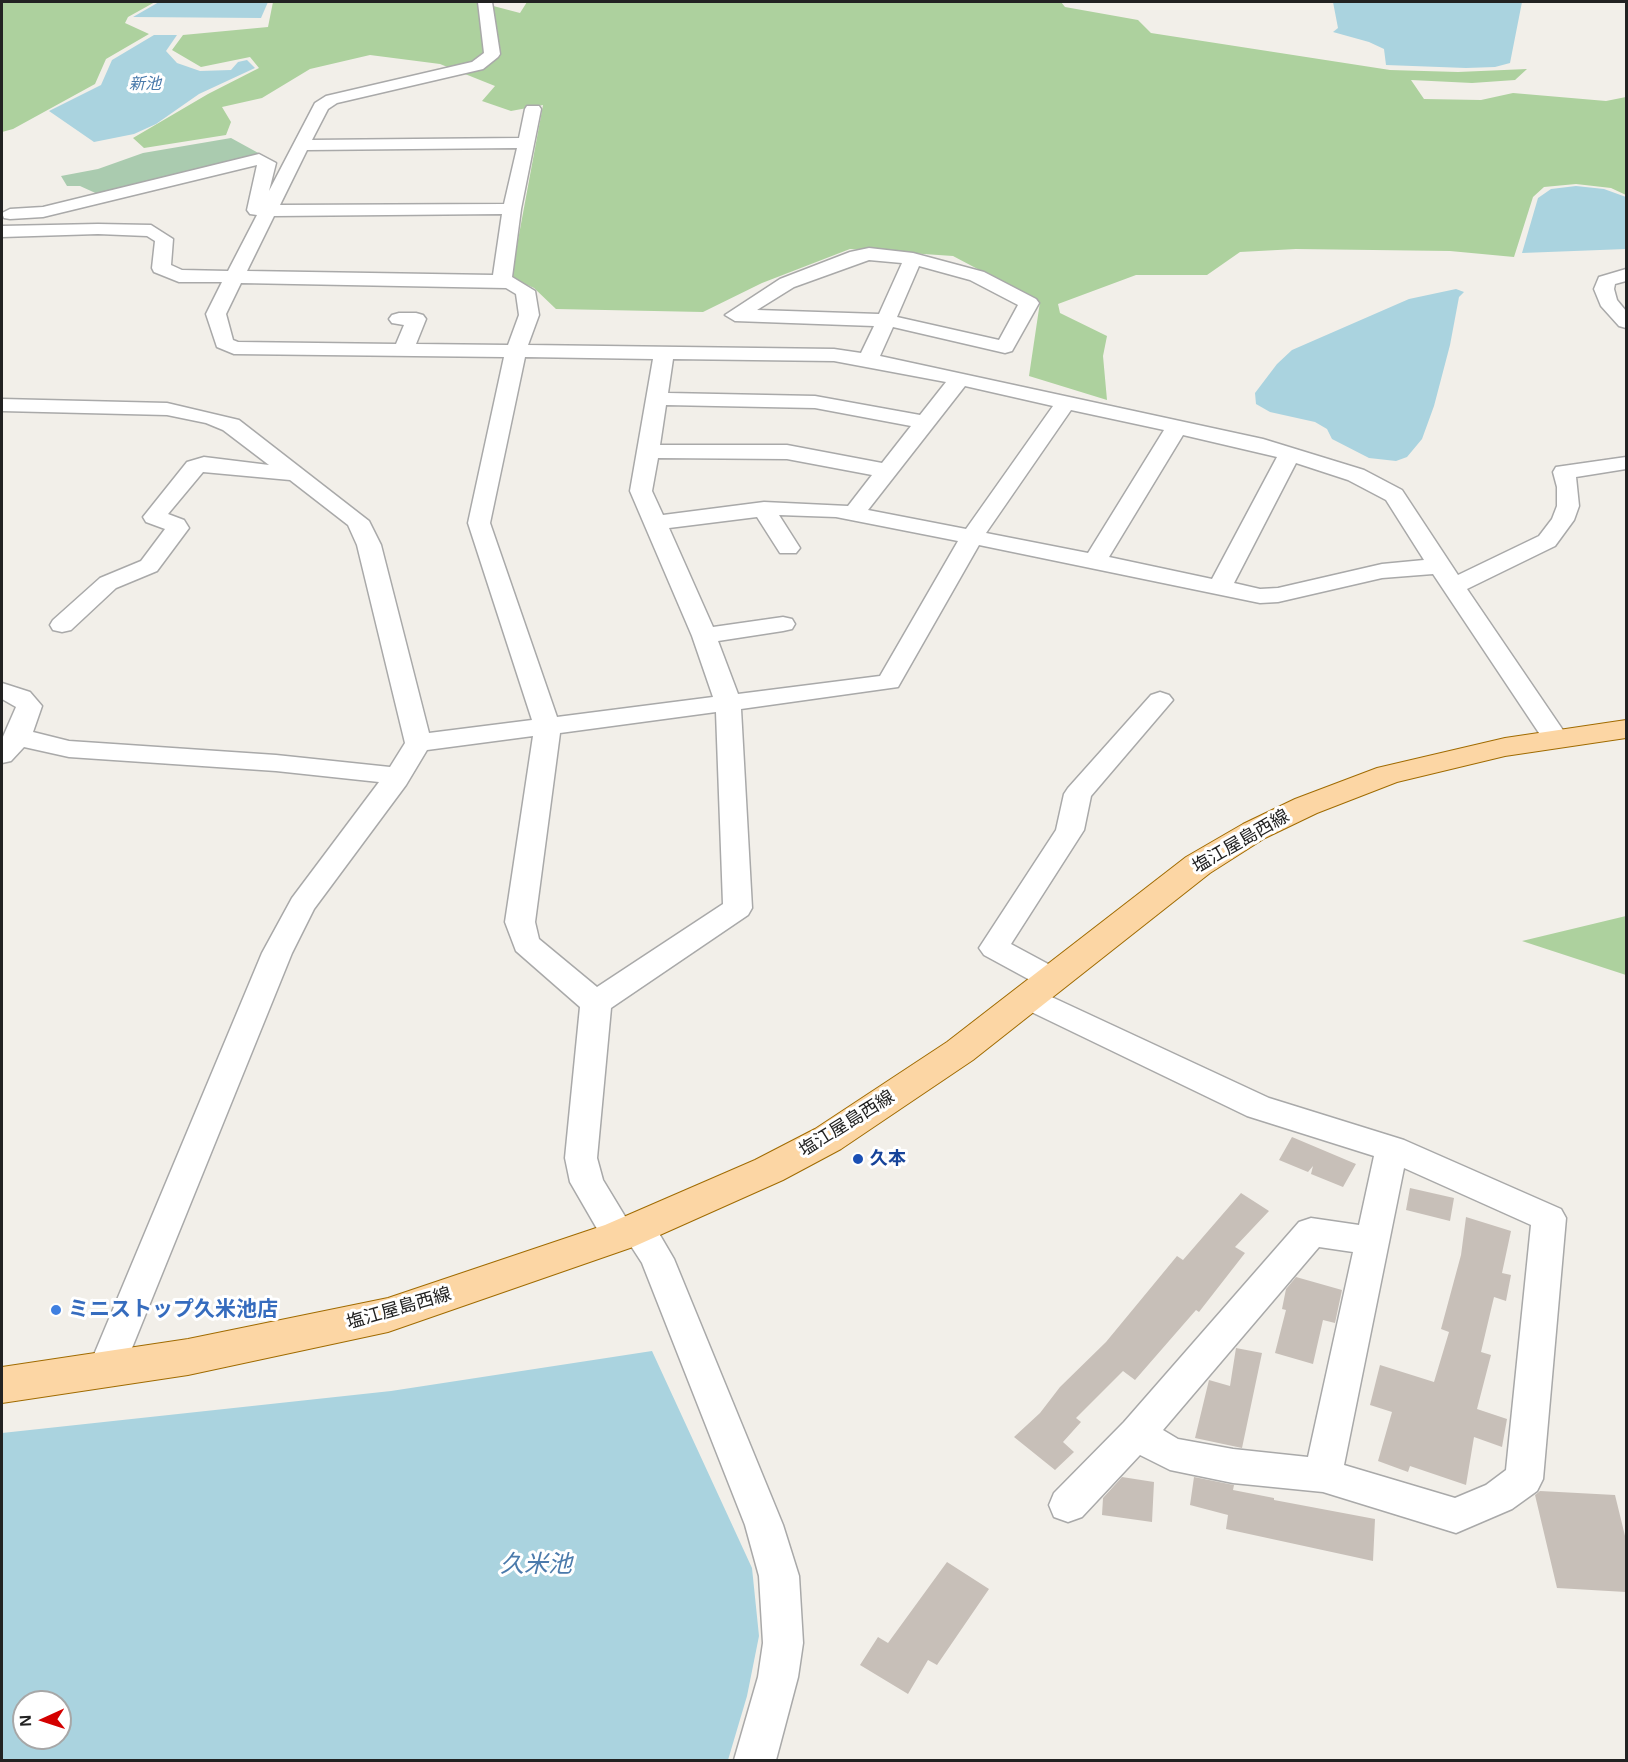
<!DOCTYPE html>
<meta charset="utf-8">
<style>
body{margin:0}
#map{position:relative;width:1628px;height:1762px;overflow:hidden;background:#f2efe9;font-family:Helvetica,sans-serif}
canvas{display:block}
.frame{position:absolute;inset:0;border:3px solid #222;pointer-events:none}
.north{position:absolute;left:12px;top:1690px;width:60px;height:60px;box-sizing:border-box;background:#fff;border:2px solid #a7a7a7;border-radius:50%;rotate:267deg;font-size:16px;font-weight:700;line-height:24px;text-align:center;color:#222}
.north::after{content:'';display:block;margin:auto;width:21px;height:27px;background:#d40000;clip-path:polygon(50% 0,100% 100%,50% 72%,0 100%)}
</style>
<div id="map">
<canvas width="1628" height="1762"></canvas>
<div class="frame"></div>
<div class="north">N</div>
</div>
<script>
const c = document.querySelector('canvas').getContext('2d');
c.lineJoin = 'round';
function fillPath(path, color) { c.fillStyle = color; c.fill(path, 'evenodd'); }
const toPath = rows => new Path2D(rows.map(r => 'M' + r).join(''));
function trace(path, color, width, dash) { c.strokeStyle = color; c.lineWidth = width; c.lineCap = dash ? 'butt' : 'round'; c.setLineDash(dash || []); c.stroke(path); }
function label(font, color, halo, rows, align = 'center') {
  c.font = font + ' Helvetica,"Noto Sans JP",sans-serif'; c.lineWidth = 6; c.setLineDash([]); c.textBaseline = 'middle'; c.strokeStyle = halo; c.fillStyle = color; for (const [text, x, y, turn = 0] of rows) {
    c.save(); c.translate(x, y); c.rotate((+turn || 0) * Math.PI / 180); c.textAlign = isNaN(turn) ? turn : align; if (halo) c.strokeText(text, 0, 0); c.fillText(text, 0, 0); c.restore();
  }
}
const forest = toPath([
 [2,2,155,2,128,17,125,23,149,34,106,59,95,84,13,129,2,132],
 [273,2,478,2,520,13,527,2,1061,2,1065,7,1138,20,1151,33,1390,70,1458,72,1527,69,1515,80,1472,83,1411,80,1424,99,1481,100,1513,93,1606,101,1626,97,1626,195,1611,188,1576,184,1544,187,1533,197,1514,257,1450,251,1296,249,1240,252,1207,275,1136,275,1058,304,1060,313,1107,336,1103,356,1107,400,1029,376,1040,302,953,256,850,249,762,283,703,312,556,309,534,288,511,278,543,105,511,111,482,101,495,86,440,64,370,55,310,69,262,98,222,107,231,122,226,135,144,148,133,138,208,94,259,68,250,57,201,67,172,50,183,35,268,27],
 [1626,916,1626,975,1522,941]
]);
const cemetery = toPath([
 [231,138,262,155,102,196,80,186,67,186,61,176,98,169,143,153]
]);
const water = toPath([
 [159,2,268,2,261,18,133,17],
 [1333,2,1522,2,1510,63,1495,67,1466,68,1386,65,1384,49,1369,42,1333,32,1338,28],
 [154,35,177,35,166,51,177,63,200,71,231,70,238,62,247,60,255,68,199,94,156,124,134,134,94,142,49,111,101,85,112,60],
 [1576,186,1604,189,1626,197,1626,249,1522,253,1538,198,1551,189],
 [1456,289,1464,292,1459,297,1450,345,1434,406,1422,439,1407,457,1396,461,1369,458,1332,439,1327,429,1315,422,1270,412,1256,404,1255,393,1277,364,1292,350,1409,299],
 [652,1351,752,1568,759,1636,747,1696,728,1760,2,1760,2,1433,391,1391],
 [24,1702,60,1702,60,1738,24,1738]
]);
const building = toPath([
 [1292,1137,1356,1164,1343,1187,1311,1174,1313,1166,1308,1172,1279,1160],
 [1410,1188,1454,1198,1450,1221,1406,1210],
 [1241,1193,1269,1211,1235,1247,1245,1253,1199,1312,1196,1310,1135,1380,1123,1371,1076,1418,1081,1422,1063,1442,1074,1452,1055,1470,1014,1437,1040,1413,1060,1387,1106,1342,1177,1256,1183,1260],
 [1466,1217,1511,1231,1502,1273,1511,1275,1506,1301,1494,1297,1481,1352,1491,1355,1477,1409,1507,1419,1502,1447,1474,1437,1466,1485,1410,1466,1408,1472,1378,1461,1392,1412,1370,1405,1380,1365,1434,1382,1449,1332,1441,1329,1461,1255],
 [1296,1277,1342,1290,1335,1323,1323,1320,1313,1364,1275,1353,1286,1310,1282,1309,1286,1289],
 [1236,1348,1262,1353,1242,1448,1195,1438,1209,1380,1230,1386],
 [1122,1477,1154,1482,1152,1522,1102,1515,1103,1498],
 [1194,1477,1234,1485,1233,1490,1274,1498,1274,1500,1375,1519,1373,1561,1226,1529,1228,1515,1190,1505],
 [1540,1491,1615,1495,1626,1540,1626,1592,1557,1588,1535,1495],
 [947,1562,989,1589,937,1665,928,1660,908,1694,860,1665,878,1637,888,1643]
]);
const street = toPath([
 [478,2,492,2,500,54,498,57,483,69,337,103,328,109,312,140,519,138,525,109,527,106,539,106,541,109,521,209,512,277,535,291,539,315,528,345,834,349,861,353,874,326,735,321,725,315,780,279,850,252,869,248,913,253,984,272,1036,299,1039,303,1012,351,1005,353,893,327,880,356,1263,439,1364,470,1402,490,1458,575,1539,536,1552,519,1557,506,1557,487,1553,472,1556,467,1626,457,1626,469,1576,477,1579,506,1574,520,1555,546,1467,589,1569,739,1565,745,1556,747,1547,745,1433,574,1382,578,1278,602,1260,603,979,545,898,687,741,709,752,908,748,915,611,1008,597,1158,603,1180,626,1218,638,1214,650,1218,674,1259,783,1525,799,1576,803,1643,798,1677,776,1760,734,1760,758,1677,763,1643,759,1576,745,1525,642,1263,631,1246,619,1250,607,1246,570,1182,565,1158,580,1007,516,951,505,922,533,736,427,750,406,785,314,909,292,953,119,1380,106,1384,93,1380,88,1369,262,953,292,898,379,782,276,771,69,757,24,747,11,761,2,763,2,739,16,707,2,699,2,683,30,692,42,706,33,732,69,741,276,755,390,767,405,743,357,545,348,525,290,480,203,472,168,514,184,520,189,528,157,571,116,588,71,630,62,632,53,630,50,625,53,620,100,578,141,561,165,529,146,522,143,517,187,462,204,457,269,465,223,430,206,423,167,415,2,411,2,399,167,403,239,420,369,521,381,545,429,733,532,720,468,523,504,357,234,354,217,347,206,314,222,282,179,282,154,272,152,268,155,241,147,236,98,234,2,237,2,226,98,224,151,225,173,239,171,265,182,270,228,271,257,215,250,214,247,210,257,165,43,217,10,219,4,218,2,213,10,209,43,207,259,154,276,163,269,191,315,103,326,96,472,62,484,53,478,2],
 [517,148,504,204,280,205,307,150,517,148],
 [502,214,493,275,247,271,274,216,502,214],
 [869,260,902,263,879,314,757,310,794,287,869,260],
 [919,266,970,280,1018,305,999,340,897,317,919,266],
 [241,283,506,288,516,294,519,315,508,345,416,344,426,319,423,315,416,313,399,313,392,315,389,319,392,323,404,325,396,344,238,342,233,340,226,314,241,283],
 [525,357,653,359,630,491,692,636,713,697,557,717,490,523,525,357],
 [673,359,834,361,946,382,920,415,815,396,668,393,673,359],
 [965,386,1053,406,966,529,868,510,965,386],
 [666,405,815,408,911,426,882,463,787,445,660,445,666,405],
 [1071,410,1164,430,1088,553,986,533,1071,410],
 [1183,435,1277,457,1212,579,1109,557,1183,435],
 [658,458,787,459,872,475,848,506,764,502,663,515,652,491,658,458],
 [1296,463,1348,480,1386,500,1424,560,1382,564,1278,588,1260,589,1234,583,1296,463],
 [779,515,836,517,958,541,880,676,738,694,718,641,783,631,792,629,795,624,792,619,783,617,713,627,669,528,757,517,780,553,796,553,800,548,779,515],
 [716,712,723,904,597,987,539,939,535,922,560,733,716,712],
 [1626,269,1626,281,1615,284,1614,289,1617,300,1626,311,1626,328,1619,326,1601,306,1594,289,1599,277,1626,269],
 [1160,692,1169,695,1173,700,1091,796,1084,830,1011,944,1063,972,1067,979,1063,986,1052,990,1041,986,984,955,979,948,1056,830,1064,794,1068,788,1151,695,1160,692],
 [1028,986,1269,1098,1404,1140,1561,1209,1566,1218,1543,1479,1537,1491,1512,1509,1456,1533,1323,1492,1233,1483,1170,1470,1140,1455,1082,1517,1068,1522,1054,1517,1049,1505,1054,1493,1124,1422,1299,1222,1311,1218,1359,1225,1374,1156,1247,1116,1017,1005,1013,997,1017,989,1028,986],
 [1404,1168,1531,1225,1506,1470,1486,1485,1455,1498,1344,1465,1404,1168],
 [1319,1247,1353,1252,1308,1457,1233,1449,1178,1439,1163,1430,1319,1247]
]);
const primary = toPath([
 [1626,720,1626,738,1505,756,1397,782,1317,813,1265,838,1210,873,973,1060,841,1149,783,1180,633,1247,388,1332,188,1375,2,1403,2,1367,188,1339,388,1298,605,1225,755,1160,815,1129,947,1042,1186,857,1243,824,1295,799,1377,768,1505,738,1626,720]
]);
const markers = [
 [858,1159,6,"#1a4fb4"],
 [56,1310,6,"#3f7fe0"]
];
const farWaternames = [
 ["新池",145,85]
];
const streetNames = [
 ["塩江屋島西線",1241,842,-30],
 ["塩江屋島西線",847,1124,-32],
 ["塩江屋島西線",399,1309,-16]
];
const transitNames = [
 ["久本",870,1159]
];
const nearShopnames = [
 ["ミニストップ久米池店",68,1310]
];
const nearWaternames = [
 ["久米池",536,1565]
];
fillPath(forest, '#add19e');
fillPath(cemetery, '#aacbaf');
fillPath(water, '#aad3df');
fillPath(building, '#c7bfb8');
trace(street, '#a9a9a9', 3);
trace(primary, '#a06b00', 2);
fillPath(street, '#fff');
fillPath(primary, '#fcd6a4');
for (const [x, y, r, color] of markers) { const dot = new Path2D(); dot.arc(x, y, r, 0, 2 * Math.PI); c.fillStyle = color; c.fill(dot); trace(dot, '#fff', 2); }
label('italic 16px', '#4a7aab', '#fff', farWaternames);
label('18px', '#222', '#fff', streetNames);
label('bold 18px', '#164399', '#fff', transitNames, 'left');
label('bold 21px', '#366cbe', '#fff', nearShopnames, 'left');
label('italic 24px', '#4a7aab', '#fff', nearWaternames);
</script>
